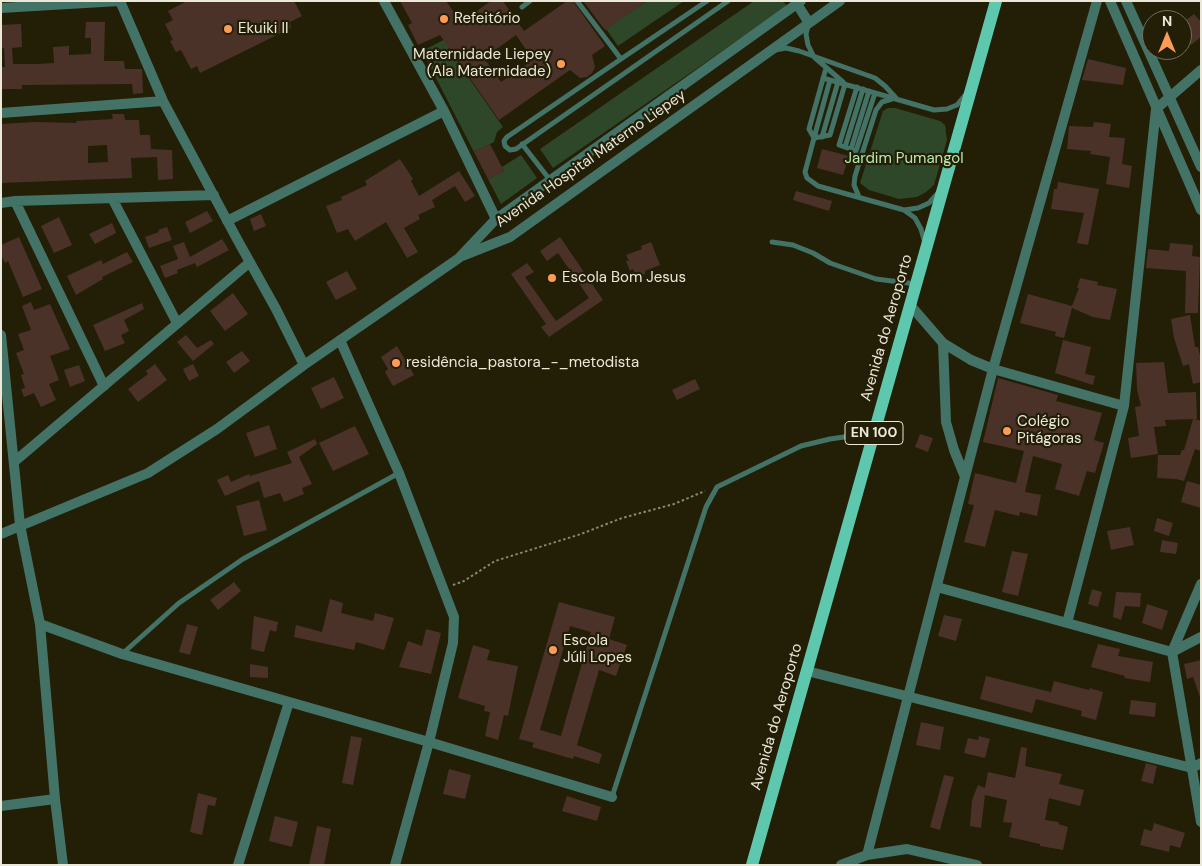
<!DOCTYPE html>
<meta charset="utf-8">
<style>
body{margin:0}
#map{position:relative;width:1202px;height:866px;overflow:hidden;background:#231e06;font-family:"DM Sans",sans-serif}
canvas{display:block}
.frame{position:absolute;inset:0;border:2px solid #ebe7d9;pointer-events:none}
.north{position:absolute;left:1142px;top:10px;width:50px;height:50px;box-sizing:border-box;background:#231e06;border:1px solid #736e5a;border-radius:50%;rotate:0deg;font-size:14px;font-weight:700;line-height:20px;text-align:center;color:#ebe7d9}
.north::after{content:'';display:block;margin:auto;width:18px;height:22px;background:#fe9c57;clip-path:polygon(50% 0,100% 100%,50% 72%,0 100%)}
</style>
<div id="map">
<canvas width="1202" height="866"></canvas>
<div class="frame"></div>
<div class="north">N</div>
</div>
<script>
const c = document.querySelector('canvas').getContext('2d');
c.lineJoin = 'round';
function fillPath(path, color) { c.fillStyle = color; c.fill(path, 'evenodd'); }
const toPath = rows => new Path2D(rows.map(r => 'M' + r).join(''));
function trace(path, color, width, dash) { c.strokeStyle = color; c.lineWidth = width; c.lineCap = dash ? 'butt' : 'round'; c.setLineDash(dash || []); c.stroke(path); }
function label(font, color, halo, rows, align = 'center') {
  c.font = font + ' "DM Sans",sans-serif'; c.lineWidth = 4.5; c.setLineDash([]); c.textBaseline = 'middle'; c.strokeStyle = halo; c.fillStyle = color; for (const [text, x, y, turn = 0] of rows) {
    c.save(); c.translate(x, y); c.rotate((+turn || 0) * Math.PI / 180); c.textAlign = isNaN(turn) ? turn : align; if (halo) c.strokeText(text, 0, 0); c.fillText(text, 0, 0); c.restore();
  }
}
const green = toPath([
 [647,1,684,1,618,46,606,29],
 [754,1,783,1,787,6,553,168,540,149],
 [502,10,448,48,503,127,497,132,494,142,474,152,422,51],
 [888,108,895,108,940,121,945,125,947,140,934,185,926,192,917,197,899,199,869,190,860,183,883,111],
 [521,155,537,178,501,204,488,179,504,171,502,167]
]);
const building = toPath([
 [187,1,294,1,302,16,290,22,291,28,200,73,197,66,191,69,181,50,176,52,170,41,173,40,165,24,173,20,168,11],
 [400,1,446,1,461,22,491,1,503,1,524,31,567,1,573,1,605,46,592,55,595,67,592,73,587,77,580,78,570,70,499,120,440,35,418,45,408,25,412,23],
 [516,35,533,60,501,82,484,58],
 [583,1,647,1,605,30],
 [1194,14,1201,22,1201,37,1191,45,1182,32,1182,23],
 [86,22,105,22,104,61,124,61,125,69,142,69,143,93,133,94,132,84,22,85,22,89,1,89,1,67,5,67,4,48,1,48,1,25,21,24,22,47,12,48,13,64,37,64,54,63,53,47,69,46,69,55,91,54,91,38,85,38],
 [1088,59,1126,68,1123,85,1082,80],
 [112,114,124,114,125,120,139,120,140,135,150,135,151,149,172,150,173,179,158,180,157,157,131,158,132,178,1,183,1,124,35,122,77,123,76,121,113,119],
 [107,145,108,162,88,163,88,146],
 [1094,122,1111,124,1109,137,1125,138,1122,164,1132,166,1129,188,1106,184,1110,157,1090,154,1091,151,1067,149,1069,126,1093,127],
 [490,144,504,171,488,179,474,152],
 [822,149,849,156,843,175,817,168],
 [400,159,413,179,411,181,419,196,459,171,475,196,465,202,455,186,432,200,435,207,418,215,420,219,404,228,418,252,407,258,386,222,355,241,348,229,337,233,326,206,342,200,341,197,367,185,365,181],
 [1058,182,1099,189,1088,245,1077,243,1084,213,1051,209,1054,189,1057,189],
 [796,191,832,201,829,211,793,200],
 [207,211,213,221,190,233,185,222],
 [261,214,266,226,254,231,250,219],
 [59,217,72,245,54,253,41,226],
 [112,223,116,233,95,244,89,234],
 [167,227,172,240,149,248,145,237,159,232,158,230],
 [19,237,42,289,23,297,8,261,5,263,1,255,1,245],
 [560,237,603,300,549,337,541,327,546,324,511,274,527,263,534,272,525,277,556,321,589,298,558,253,547,261,540,251],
 [222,239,229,250,197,267,195,263,177,270,178,273,165,278,160,266,178,259,173,246,184,242,190,257],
 [651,242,660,265,645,271,645,274,636,277,633,269,630,271,626,261,629,261,626,255,642,249,641,246],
 [1170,243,1193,245,1192,256,1200,257,1198,313,1185,313,1186,271,1146,268,1148,249,1169,251],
 [127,252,133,262,102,277,103,279,76,295,67,276,101,260,103,264],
 [347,271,357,289,336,300,326,282],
 [1080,278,1098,282,1097,285,1117,289,1110,320,1093,317,1072,308,1064,338,1055,336,1056,332,1020,323,1028,294,1072,306,1079,288,1077,288],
 [233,293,248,314,225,331,210,311],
 [31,302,34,310,50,304,70,349,50,356,59,380,49,384,56,400,41,407,34,393,24,397,21,389,25,388,21,375,24,374,16,353,24,350,18,334,31,330,22,306],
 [142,303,144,309,124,320,129,331,121,335,125,343,105,351,93,325],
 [1190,315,1195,347,1198,347,1201,360,1201,382,1193,384,1189,364,1183,366,1174,338,1171,319],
 [186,335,197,348,211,340,214,344,193,361,177,342],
 [1063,340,1091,347,1085,374,1095,376,1093,385,1055,373],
 [397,346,414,375,393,386,385,372,388,369,381,357],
 [242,351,250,361,234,373,226,362],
 [1164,362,1168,393,1196,392,1197,419,1194,419,1201,421,1201,451,1195,449,1184,481,1176,479,1157,478,1158,455,1180,455,1182,450,1184,450,1193,419,1165,420,1166,426,1154,427,1158,454,1131,458,1128,438,1139,436,1135,407,1141,406,1137,389,1136,363],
 [155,364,167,380,138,402,128,389,148,374,146,371],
 [193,364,199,376,189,381,183,369],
 [79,365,85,381,70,387,64,370],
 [334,377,344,398,321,409,311,388],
 [998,378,1058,395,1056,401,1102,413,1094,440,1104,443,1095,473,1087,471,1079,496,1055,489,1062,464,1033,456,1025,492,1041,495,1037,516,1020,512,1019,516,995,510,985,547,964,542,974,505,968,504,975,473,1016,483,1024,451,983,442],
 [695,379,700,389,677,400,672,390],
 [269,425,277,449,255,457,246,433],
 [355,426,369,454,333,471,319,443],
 [920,434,933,438,928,452,915,447],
 [315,439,317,444,299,457,312,484,302,488,304,494,284,502,280,493,264,498,259,481,225,496,217,480,228,475,231,482,249,474,250,476,292,463,287,452],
 [1187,481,1201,485,1201,508,1181,502],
 [259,500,267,530,244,536,236,506],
 [1157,518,1173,523,1169,536,1154,531],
 [1130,527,1134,545,1111,550,1107,531],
 [1162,540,1178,543,1176,554,1160,552],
 [1012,551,1028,554,1018,596,1002,592],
 [234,582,241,591,218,610,210,600],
 [1092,589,1102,592,1098,607,1088,604],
 [1116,592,1141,593,1140,607,1125,606,1121,620,1113,617],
 [330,599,343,603,341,613,373,621,375,613,394,618,384,650,356,642,354,650,294,637,296,625,322,632],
 [559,602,615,617,609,639,627,645,616,676,599,670,577,745,602,754,599,764,574,756,573,759,532,747,534,743,519,739],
 [570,626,591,632,561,736,540,730],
 [1147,604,1168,611,1162,630,1142,623],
 [944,615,962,619,956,641,938,636],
 [254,616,278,622,276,632,270,630,264,652,251,649],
 [187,624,198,627,190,655,179,652],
 [426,629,441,633,431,674,399,667,408,641,422,646],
 [1098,644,1120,649,1118,656,1153,662,1150,682,1124,678,1125,676,1091,667],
 [473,645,490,650,487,660,518,666,508,716,504,715,498,740,485,736,490,712,484,711,485,706,458,698],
 [1201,660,1201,697,1200,697,1193,677,1187,679,1184,664],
 [250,664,268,667,268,678,250,677],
 [986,676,1051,692,1054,681,1089,690,1090,688,1103,692,1096,720,1081,716,1082,711,1036,699,1032,713,980,699],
 [1131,700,1156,703,1155,717,1129,714],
 [921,722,944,727,940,750,916,745],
 [351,736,362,738,353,785,342,783],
 [979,736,990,739,985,758,964,753,968,738,978,740],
 [1021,747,1027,748,1025,766,1062,774,1059,784,1084,790,1080,806,1049,798,1045,820,1059,822,1058,824,1068,827,1063,850,1040,846,1040,844,1009,837,1012,823,1003,822,1007,800,985,795,981,828,970,826,972,800,978,785,985,788,988,772,1015,778],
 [1146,763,1157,766,1153,784,1141,781],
 [449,769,471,775,465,799,443,794],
 [944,775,954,777,940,830,930,827],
 [198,793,217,798,215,806,208,805,202,835,190,832],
 [567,796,601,807,597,821,562,811],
 [275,816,298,822,292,847,269,841],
 [1154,823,1185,833,1180,848,1170,845,1169,852,1140,845,1144,829,1152,831],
 [317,826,331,829,324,865,309,865]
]);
const path = toPath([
 [453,585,464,581,495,561,581,534,622,518,674,504,705,491]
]);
const service = toPath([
 [577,1,621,59,707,1],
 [522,7,530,1],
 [808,26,806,34,808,45,814,57,843,82],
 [775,50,786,48,799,51,875,78,885,86,896,98],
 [621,59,507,137,504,141,505,146,510,150,516,149,728,1],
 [826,68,809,129,814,138,805,172,807,178,818,186,904,210,915,218,921,229,925,243],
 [823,78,934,110,947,109,957,105,966,94],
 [830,80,814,138,830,135,845,84],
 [822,137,838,82],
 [522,144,550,180],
 [845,147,863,89],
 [851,149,869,91],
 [856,151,839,145,857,87],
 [856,151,875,93],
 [859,197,854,185,855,176,876,110,882,102,892,99],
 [904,210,918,208,929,203,938,193],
 [772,242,793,245,813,253,830,263,876,279,916,284],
 [122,654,179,603,243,559,399,473],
 [612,797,706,507,717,487,801,446,830,439,872,433]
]);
const minor = toPath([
 [120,1,163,101,237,239,276,309,304,365],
 [384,1,444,111],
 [1110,1,1201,210],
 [1126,1,1201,167],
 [797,4,809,23],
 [1,8,119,1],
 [1,113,163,101],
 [112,198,177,323],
 [15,201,104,386],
 [1,203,15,201,214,195],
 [227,221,444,111,496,219],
 [462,256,510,237,840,1],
 [911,306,943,343,971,360,993,369,1124,406,1156,109,1201,70],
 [1,335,20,525,40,624,55,799,63,865],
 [340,340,399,473,454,617,453,643,429,742,395,865],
 [943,343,946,422,954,450,965,477],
 [14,462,250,262],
 [1,534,148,473,217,429,304,365,459,258,496,219,801,1],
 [1201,584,1172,652,1201,822],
 [937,587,1172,652,1201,637],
 [1067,623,1124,406],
 [40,624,122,654,429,742,612,797],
 [807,671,1192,768,1201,763],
 [1,806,55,799],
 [867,855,993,369,1097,1],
 [238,865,289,702],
 [841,865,867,855,907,849,977,865]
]);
const primary = toPath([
 [752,865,996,1]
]);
const markers = [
 [444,19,5,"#fe9c57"],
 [228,29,5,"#fe9c57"],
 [561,64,5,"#fe9c57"],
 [552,278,5,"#fe9c57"],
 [396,363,5,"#fe9c57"],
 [1007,431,5,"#fe9c57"],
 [553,650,5,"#fe9c57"]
];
const shields = [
 [874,433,58]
];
const shieldNames = [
 ["EN 100",874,433]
];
const poiNames = [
 ["Refeitório",454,19],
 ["Ekuiki II",238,29],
 ["Maternidade Liepey",551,55,"right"],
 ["(Ala Maternidade)",551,72,"right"],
 ["Escola Bom Jesus",562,278],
 ["residência_pastora_-_metodista",406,363],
 ["Colégio",1017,422],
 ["Pitágoras",1017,439],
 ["Escola",563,641],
 ["Júli Lopes",563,658]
];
const streetNames = [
 ["Avenida Hospital Materno Liepey",591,159,-35],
 ["Avenida do Aeroporto",887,328,-74],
 ["Avenida do Aeroporto",777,717,-74]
];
const parkNames = [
 ["Jardim Pumangol",904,159]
];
fillPath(green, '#2d4728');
fillPath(building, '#4b3229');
trace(path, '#8c8775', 2, [2.5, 2.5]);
trace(service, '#437266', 5);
trace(minor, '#437266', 10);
trace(primary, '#5ec8af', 12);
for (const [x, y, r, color] of markers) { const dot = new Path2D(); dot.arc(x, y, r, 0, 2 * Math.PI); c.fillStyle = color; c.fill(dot); trace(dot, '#231e06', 2); }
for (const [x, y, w] of shields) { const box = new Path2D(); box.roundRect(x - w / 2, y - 11.5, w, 23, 4); c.fillStyle = '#231e06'; c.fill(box); trace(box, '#ebe7d9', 1); }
label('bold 14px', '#ebe7d9', null, shieldNames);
label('15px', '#ebe7d9', '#231e06', poiNames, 'left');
label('15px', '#ebe7d9', '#231e06', streetNames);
label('15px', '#b6e8ad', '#231e06', parkNames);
</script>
